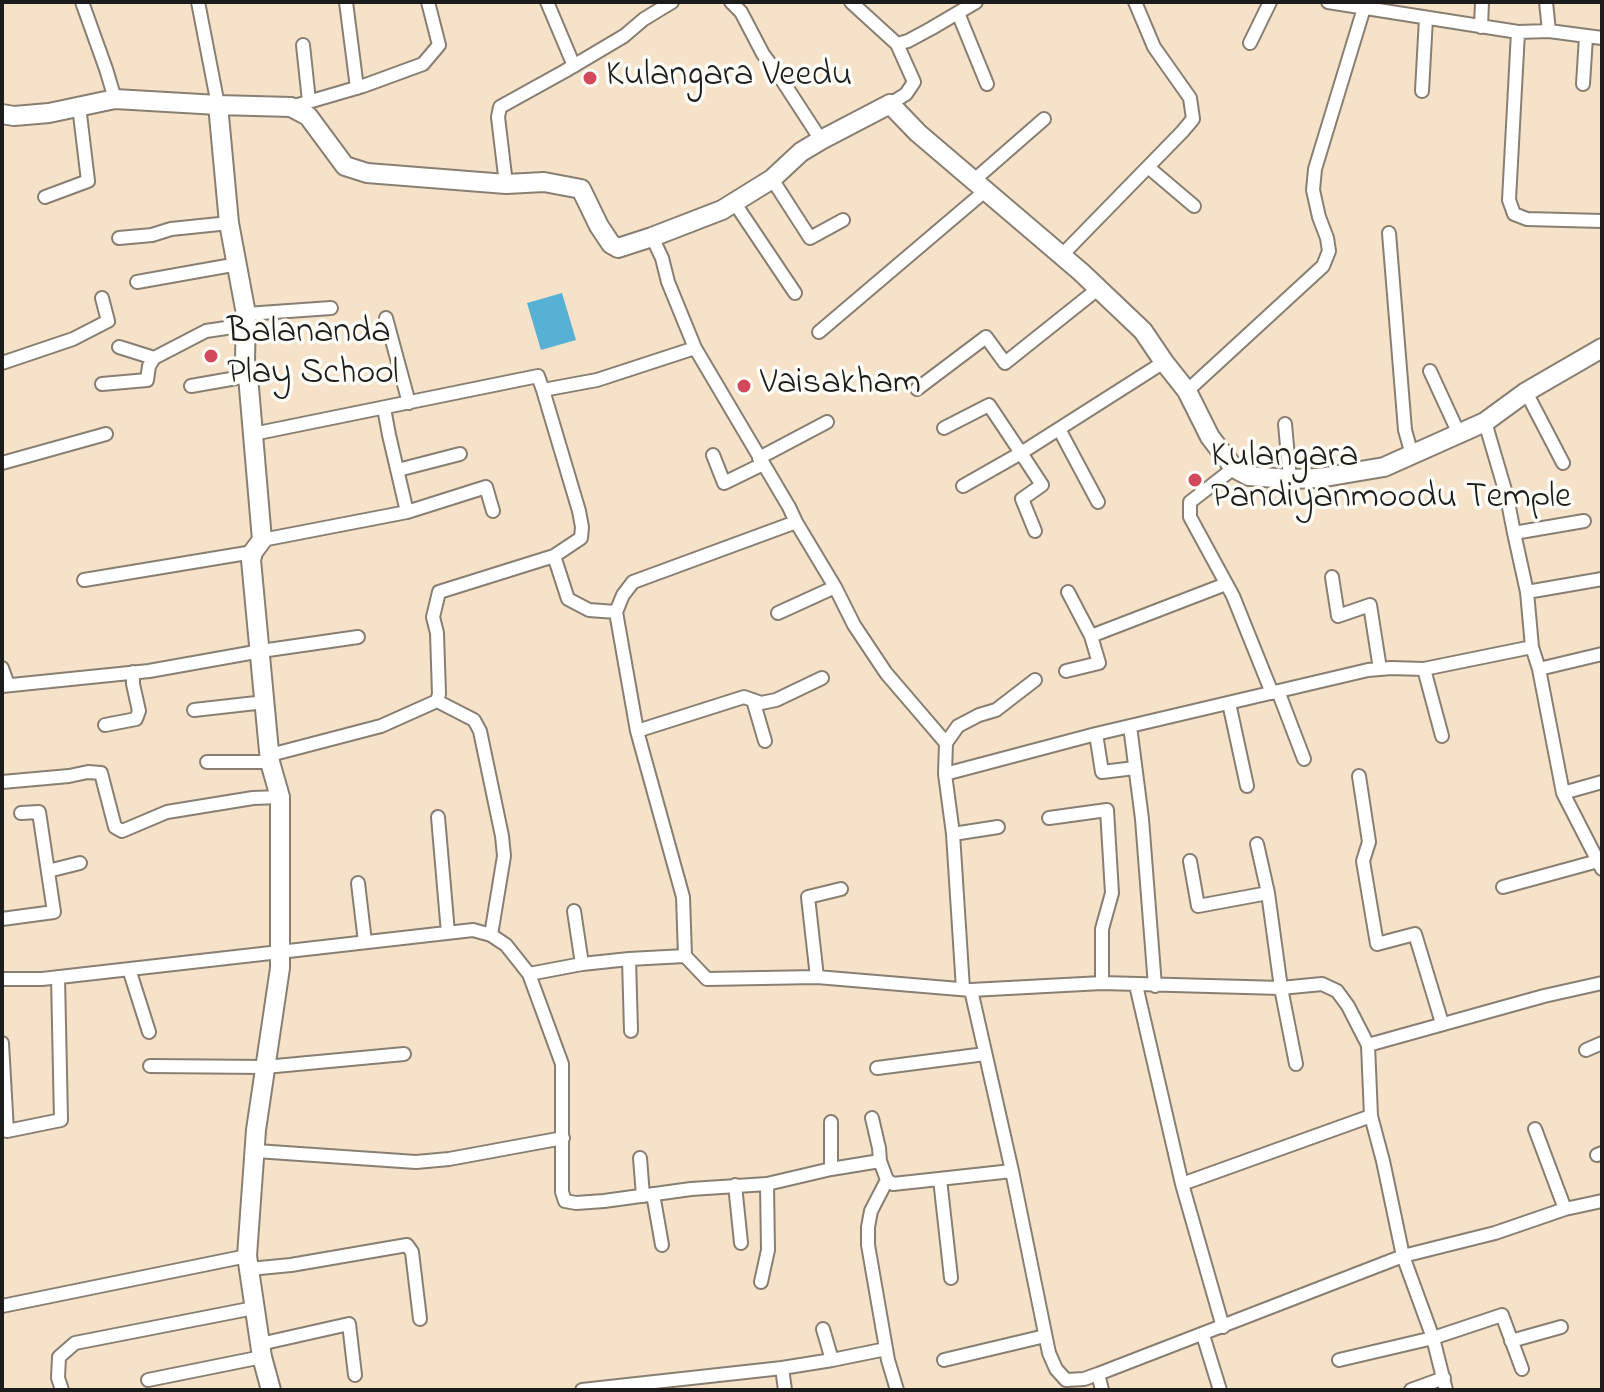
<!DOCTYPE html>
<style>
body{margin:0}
#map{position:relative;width:1604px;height:1392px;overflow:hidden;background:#f5e2c9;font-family:"Indie Flower",sans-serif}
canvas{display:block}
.frame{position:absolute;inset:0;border:4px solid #1c1c1c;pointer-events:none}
</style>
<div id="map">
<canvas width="1604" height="1392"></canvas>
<div class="frame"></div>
</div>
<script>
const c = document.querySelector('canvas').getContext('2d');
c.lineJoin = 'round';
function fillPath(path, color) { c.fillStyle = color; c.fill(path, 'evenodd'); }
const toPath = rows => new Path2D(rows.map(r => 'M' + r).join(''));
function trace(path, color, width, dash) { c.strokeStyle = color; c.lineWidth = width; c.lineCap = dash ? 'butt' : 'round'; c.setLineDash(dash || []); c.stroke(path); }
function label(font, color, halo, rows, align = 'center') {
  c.font = font + ' "Indie Flower",sans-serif'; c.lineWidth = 7; c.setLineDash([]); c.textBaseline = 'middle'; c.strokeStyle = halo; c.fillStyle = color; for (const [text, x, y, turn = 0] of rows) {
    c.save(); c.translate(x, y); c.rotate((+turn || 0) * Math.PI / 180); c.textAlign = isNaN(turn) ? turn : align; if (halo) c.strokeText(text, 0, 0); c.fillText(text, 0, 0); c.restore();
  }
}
const water = toPath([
 [562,293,576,340,541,350,527,303]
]);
const street = toPath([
 [82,2,106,69,115,99],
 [198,2,218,105],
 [346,2,357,88],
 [547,2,574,66],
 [731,2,741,12,763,54,778,74,821,140],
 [851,2,897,44],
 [1328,2,1518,32,1549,31,1602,38],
 [1546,2,1549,31],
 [958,13,987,84],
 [1481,27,1482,2],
 [1518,32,1509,200,1514,214,1527,219,1602,221],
 [1250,43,1270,2],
 [303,45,309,101],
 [1583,84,1586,37],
 [1422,91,1426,18],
 [890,104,906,94,914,82,897,44,908,41,932,28,976,2],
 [291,107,363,86,423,64,439,45,428,2],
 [1148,167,1194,206],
 [772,179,810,238,843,220],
 [973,181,1044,119],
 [506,184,498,117,500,107,565,71,624,36,644,19,672,2],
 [45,197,88,181,79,106],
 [734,202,795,293],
 [1389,233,1405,430,1412,455],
 [652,237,662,258,668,282,695,348,789,507,796,522,835,587,854,625,886,673,946,743,945,774,953,834,963,989],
 [119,238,152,235,171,229,229,223],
 [1062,255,1182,132,1193,119,1190,98,1154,47,1135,2],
 [137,282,238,264],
 [246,314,331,308],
 [386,318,409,403],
 [819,332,985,191],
 [119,347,154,358],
 [2,363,73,339,108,321,102,298],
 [1430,371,1459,434],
 [102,384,147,380,149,366,154,358,206,331,246,325],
 [191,386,248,376],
 [917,389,986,337,1005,363,1099,288],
 [1187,391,1323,266,1329,251,1327,238,1319,217,1313,190,1315,169,1364,8],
 [1526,392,1563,463],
 [1485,422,1507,497,1514,533,1527,592,1532,647,1539,669,1563,793,1602,869],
 [1285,424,1290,479],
 [944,428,989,405,1021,453,963,486],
 [1059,429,1098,502],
 [253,434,538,376,543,390,597,380,695,348],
 [713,455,724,483,763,464],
 [759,458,827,422],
 [2,463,106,434],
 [1234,468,1190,502,1190,517,1233,596,1272,693],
 [398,470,460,454],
 [407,512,486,487,493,511],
 [1035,531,1022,499,1042,485,1021,453,1164,362],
 [1514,533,1584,521],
 [262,540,407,512,389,435,384,408],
 [554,556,568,599,589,610,616,612,623,595,633,582,796,522],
 [1332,577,1338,616,1370,605,1380,669],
 [84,580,253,552],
 [1068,592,1091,636],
 [1527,592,1602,579],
 [616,612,637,731,683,897,685,956],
 [778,613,835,587],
 [2,668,8,685],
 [1424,669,1442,736],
 [1539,669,1602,654],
 [1066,671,1099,663,1091,636,1226,584],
 [2,686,149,671,261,651,358,637],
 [1278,691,1304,759],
 [753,700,765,741],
 [437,701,474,720,480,731,502,836,504,856,491,935],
 [1229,703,1247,786],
 [194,710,265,702],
 [105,725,136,719,139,711,133,684,133,672],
 [1130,726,1142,819,1155,986],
 [637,731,744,697,761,703,776,700,822,678],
 [1096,734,1102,772,1135,768],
 [946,743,958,726,979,715,996,710,1035,680],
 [270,755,381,726,437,701,439,694,437,633,433,617,439,592,554,556,581,538,582,527,579,511,543,390],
 [207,762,270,762],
 [945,774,1096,734,1368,670,1391,668,1424,669,1532,647],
 [1359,776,1369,842,1363,861,1377,944,1415,934,1442,1023],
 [2,782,69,776,88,772,101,773,115,827,122,831,167,812,253,798,280,797],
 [1563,793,1602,782],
 [438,817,448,933],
 [1049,818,1107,810,1112,893,1102,929,1102,983],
 [953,834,998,827],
 [1257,844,1268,893,1281,988,1296,1064],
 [1190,861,1198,906,1268,893],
 [48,871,80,863],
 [358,883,365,942],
 [1503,887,1598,861],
 [574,911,582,964],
 [2,919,54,912,39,812,21,813],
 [629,959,631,1031],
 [129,969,149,1032],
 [529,974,562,1064,562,1192,565,1201,576,1203,604,1201,691,1189,767,1184,831,1169,880,1161,887,1180,893,1184,1012,1171],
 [817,977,808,897,841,889],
 [2,979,42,979,473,930,491,935,506,945,529,974,582,964,629,959,685,956,707,979,817,977,971,990,1102,983,1281,988,1322,984,1337,991,1348,1006,1368,1045],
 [1136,985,1182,1184,1223,1327],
 [971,990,1012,1171,1049,1353,1056,1369,1066,1380,1084,1379,1098,1374,1403,1256,1495,1233,1565,1209,1602,1201],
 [2,1043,7,1131,61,1120,58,977],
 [1586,1050,1602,1043],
 [150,1066,265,1067,404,1054],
 [877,1068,985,1054],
 [872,1118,879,1148,880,1161],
 [1535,1129,1565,1209],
 [256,1151,416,1162,449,1159,563,1138],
 [1597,1155,1602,1153],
 [640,1158,643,1196],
 [831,1169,831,1122],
 [940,1179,951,1278],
 [887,1180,871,1211,868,1227,868,1245,888,1360,897,1390],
 [1182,1184,1371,1116],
 [735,1185,741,1243],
 [653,1194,662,1245],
 [249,1269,291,1265,407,1245,412,1252,420,1319],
 [761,1282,768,1250,767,1184],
 [2,1306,247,1256],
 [823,1329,832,1360,886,1349],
 [1203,1335,1220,1390],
 [1511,1341,1561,1327],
 [260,1344,349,1324,355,1375],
 [944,1360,1045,1336],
 [1339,1360,1433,1338,1502,1315,1522,1369],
 [1098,1374,1102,1390],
 [148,1380,262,1357],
 [62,1390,58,1378,59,1357,75,1343,254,1308],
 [582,1390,782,1368],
 [785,1390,782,1368,832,1360],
 [1411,1390,1444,1378],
 [1446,1390,1433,1338,1403,1256,1383,1161,1371,1116,1368,1045,1544,996,1602,983]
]);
const secondary = toPath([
 [218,105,229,223,246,314,245,360,248,376,262,540,253,552,251,560,270,762,280,797,280,968,256,1130,247,1256,262,1357,271,1390],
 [2,114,14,116,49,113,115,99,218,105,291,107,308,116,345,166,367,173,506,184,544,182,581,189,599,226,611,244,618,248,652,237,722,210,772,179,801,152,821,140,890,104,918,133,1081,272,1143,331,1164,362,1187,391,1210,437,1234,468,1249,476,1290,479,1319,478,1384,467,1485,422,1526,392,1602,348]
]);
const markers = [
 [590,78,8,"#d1495b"],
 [211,356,8,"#d1495b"],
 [744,386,8,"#d1495b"],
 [1195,480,8,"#d1495b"]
];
const poiNames = [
 ["Kulangara Veedu",606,78],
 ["Balananda",227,335],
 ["Play School",227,376],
 ["Vaisakham",760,386],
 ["Kulangara",1211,459],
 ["Pandiyanmoodu Temple",1211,500]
];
fillPath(water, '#56b1d4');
trace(street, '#887f72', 16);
trace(secondary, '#887f72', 22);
trace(street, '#fff', 12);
trace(secondary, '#fff', 18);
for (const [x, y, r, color] of markers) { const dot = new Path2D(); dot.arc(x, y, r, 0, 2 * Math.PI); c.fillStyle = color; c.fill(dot); trace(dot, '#fdfcf7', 3); }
label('36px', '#1c1c1c', '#fdfcf7', poiNames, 'left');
</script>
